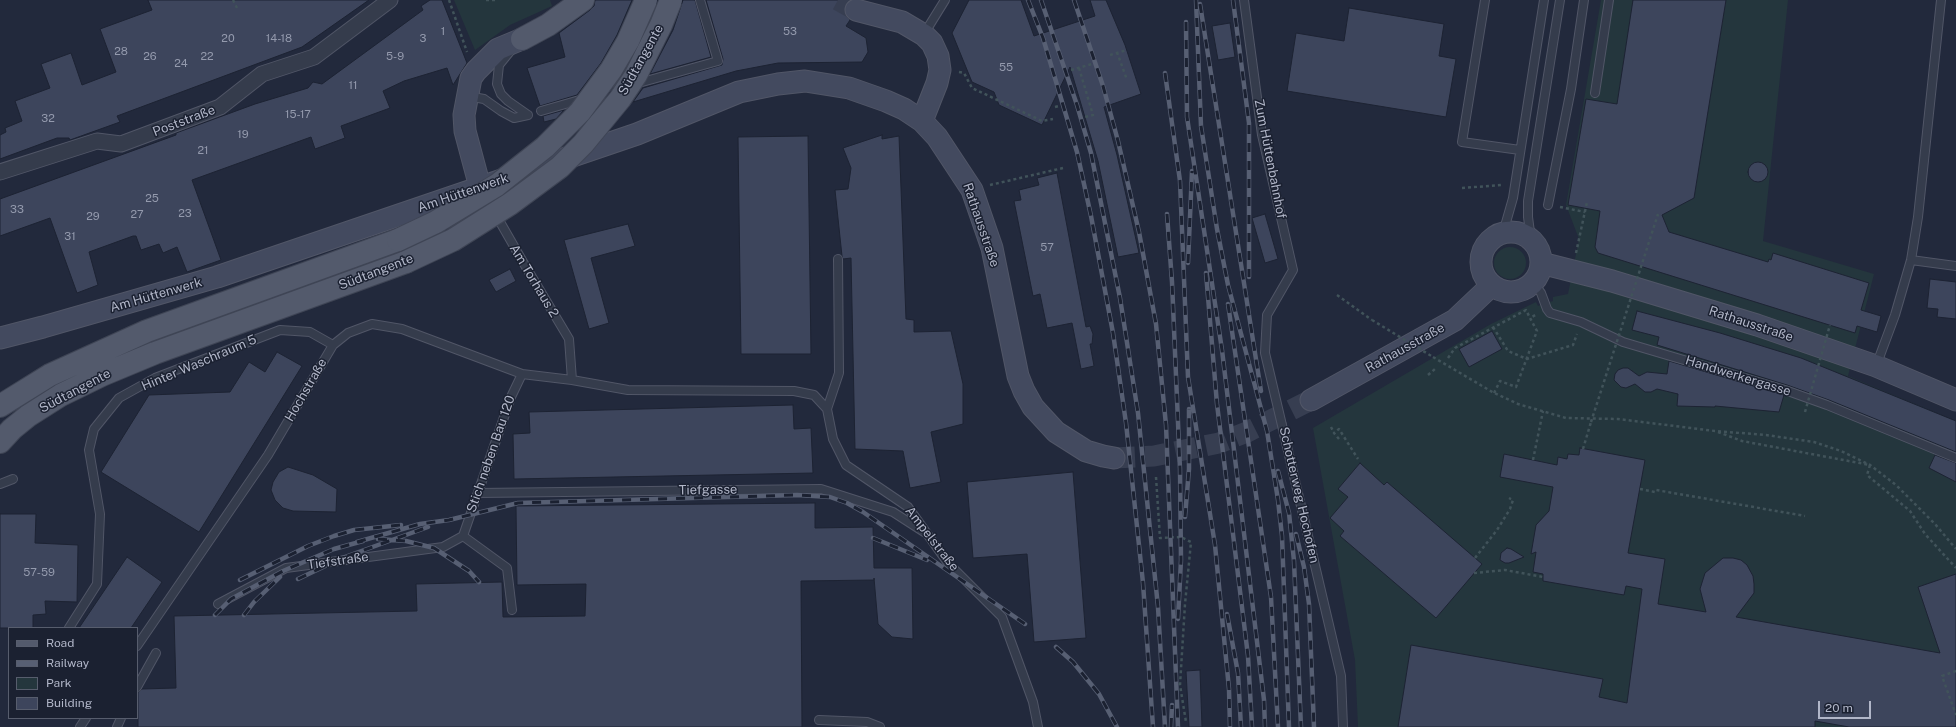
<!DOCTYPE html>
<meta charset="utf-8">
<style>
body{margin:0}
#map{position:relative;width:1956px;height:727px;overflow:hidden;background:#22293c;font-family:"Public Sans",sans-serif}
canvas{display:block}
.legend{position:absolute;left:8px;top:627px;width:130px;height:92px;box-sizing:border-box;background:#1b2131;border:1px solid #575d6d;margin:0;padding:5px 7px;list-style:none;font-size:12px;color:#b1b6c8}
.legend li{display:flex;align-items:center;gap:8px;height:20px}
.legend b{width:20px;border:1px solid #575d6d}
.scale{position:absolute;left:1818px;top:701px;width:53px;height:18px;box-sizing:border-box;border:2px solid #b1b6c8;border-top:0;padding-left:5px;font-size:12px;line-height:14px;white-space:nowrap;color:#b1b6c8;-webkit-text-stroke:3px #1b2131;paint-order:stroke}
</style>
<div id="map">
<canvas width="1956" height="727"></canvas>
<ul class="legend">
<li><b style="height:5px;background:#535a6c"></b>Road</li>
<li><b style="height:5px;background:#575f73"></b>Railway</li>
<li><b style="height:11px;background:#24363d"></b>Park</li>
<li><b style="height:11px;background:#3d455c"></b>Building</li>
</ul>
<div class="scale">20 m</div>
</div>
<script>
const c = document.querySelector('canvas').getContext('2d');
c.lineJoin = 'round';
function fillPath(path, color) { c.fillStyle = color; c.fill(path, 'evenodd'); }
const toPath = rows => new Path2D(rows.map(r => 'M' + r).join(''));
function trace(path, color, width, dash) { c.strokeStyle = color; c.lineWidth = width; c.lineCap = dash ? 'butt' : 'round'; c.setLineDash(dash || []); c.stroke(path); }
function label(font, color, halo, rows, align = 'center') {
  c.font = font + ' "Public Sans",sans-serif'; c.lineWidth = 3; c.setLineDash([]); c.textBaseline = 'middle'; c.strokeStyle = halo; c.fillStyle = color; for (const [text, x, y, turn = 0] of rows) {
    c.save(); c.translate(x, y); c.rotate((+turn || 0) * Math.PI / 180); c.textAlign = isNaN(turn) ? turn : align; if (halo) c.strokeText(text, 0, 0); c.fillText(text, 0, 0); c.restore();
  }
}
const green = toPath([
 [454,0,550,0,552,6,510,25,475,50],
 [1601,0,1788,0,1763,241,1874,274,1848,376,1956,421,1956,727,1358,727,1355,660,1313,428,1491,324,1536,302,1538,306,1553,301,1553,297,1568,294,1579,239,1566,205],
 '1494 263a16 16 0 1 1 32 0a16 16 0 1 1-32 0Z'
]);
const building = toPath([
 [148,0,369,0,302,47,117,116,120,122,70,140,69,138,57,138,0,159,0,135,6,132,5,128,22,121,15,101,50,88,41,64,71,53,82,85,116,72,100,29,152,10,148,0],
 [430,0,442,0,467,63,453,85,447,68,404,81,383,91,390,108,341,126,345,138,315,149,311,137,192,180,221,260,187,272,177,247,163,253,159,244,141,250,136,236,133,236,89,252,98,285,77,293,50,218,0,236,0,199,176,135,176,133,255,104,308,88,313,82,322,84,423,10,421,6,430,0],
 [595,0,632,0,617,35,601,63,577,95,540,106,527,68,565,57,559,33,590,10,594,6,595,0],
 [683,0,695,0,711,57,650,74,673,30,683,0],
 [706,0,850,0,844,7,845,14,850,20,846,26,866,38,868,52,862,62,778,63,736,71,633,102,643,88,722,65,723,59,706,0],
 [969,0,1021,0,1034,36,1095,16,1090,0,1106,0,1125,45,1141,94,1104,107,1117,155,1139,253,1118,257,1098,161,1070,67,1042,125,999,105,994,92,972,82,952,33,969,0],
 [1633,0,1726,0,1694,198,1662,215,1669,232,1768,262,1769,259,1771,260,1773,253,1869,283,1861,310,1881,316,1877,332,1857,326,1855,333,1598,253,1595,247,1600,211,1568,205,1586,99,1617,104,1633,0],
 [1349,8,1444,24,1439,56,1456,59,1446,117,1287,91,1296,33,1344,41,1349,8],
 [1230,23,1235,57,1218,60,1212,26,1230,23],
 [564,110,556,119,544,122,543,116,564,110],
 [882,135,882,139,899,136,906,319,914,320,914,332,951,331,963,384,963,424,931,432,941,482,910,488,903,451,855,449,851,258,843,259,842,256,835,190,848,189,851,168,843,148,882,135],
 [808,136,811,354,741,354,738,137,808,136],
 '1748 172a10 10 0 1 1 20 0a10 10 0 1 1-20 0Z',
 [1057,173,1086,327,1090,326,1093,334,1092,344,1090,344,1094,366,1081,369,1072,323,1047,328,1040,294,1033,296,1014,201,1021,200,1019,190,1039,185,1037,178,1057,173],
 [1265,214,1278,259,1265,263,1252,218,1265,214],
 [628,224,635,246,591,258,609,323,589,329,564,240,628,224],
 [510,269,516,281,496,292,489,280,510,269],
 [1930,279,1956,282,1956,319,1937,317,1938,309,1927,308,1930,279],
 [1637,311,1720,333,1801,358,1956,421,1956,452,1829,400,1787,385,1657,345,1659,337,1632,330,1637,311],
 [1492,331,1502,349,1469,367,1459,349,1492,331],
 [277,352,302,366,199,532,101,472,149,395,230,392,249,362,265,372,277,352],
 [1669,361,1784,395,1779,412,1715,406,1715,407,1677,406,1678,394,1657,389,1651,392,1645,392,1635,384,1626,388,1621,387,1614,380,1615,374,1618,370,1623,368,1628,368,1639,376,1647,372,1667,374,1669,361],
 [793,405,794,429,811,428,813,473,514,479,513,434,530,433,529,412,793,405],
 [1580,448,1645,460,1628,553,1665,559,1658,604,1706,612,1700,589,1705,573,1723,558,1733,558,1741,560,1747,565,1753,576,1754,584,1754,593,1736,617,1940,653,1918,587,1956,574,1956,727,1849,727,1815,721,1815,727,1398,727,1411,645,1603,679,1599,697,1627,703,1642,589,1626,586,1624,595,1543,581,1543,574,1533,572,1536,552,1531,554,1536,525,1549,511,1553,487,1500,477,1504,454,1557,465,1558,457,1567,459,1568,454,1579,455,1580,448],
 [1935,455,1956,463,1956,482,1929,468,1935,455],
 [1360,463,1384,485,1387,482,1482,564,1436,618,1340,536,1344,531,1330,518,1348,497,1338,489,1360,463],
 [288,467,313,475,337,489,336,512,293,511,283,508,275,500,271,490,273,482,279,472,288,467],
 [1073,472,1086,638,1034,642,1027,554,973,558,967,482,1073,472],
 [815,503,815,528,873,527,874,568,912,568,913,639,892,637,878,624,874,578,874,580,801,581,802,727,138,727,138,692,142,689,176,688,174,616,417,611,416,584,502,582,503,617,585,616,586,584,517,585,516,506,815,503],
 [0,514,36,514,35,543,78,545,77,602,45,601,46,614,33,615,33,628,0,628,0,514],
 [1507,548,1511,549,1524,557,1509,563,1505,563,1500,560,1501,553,1507,548],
 [127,557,162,582,131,628,79,628,127,557],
 [1200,670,1202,727,1189,727,1186,671,1200,670]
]);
const secondaryTunnel = toPath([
 [838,0,856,10],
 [1114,458,1154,456,1219,443,1247,432,1311,400]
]);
const path = toPath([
 [233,0,238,10],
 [449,0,467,52],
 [486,0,496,0],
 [1117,52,1127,80],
 [1110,55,1127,50],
 [1079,68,1093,115,1085,117],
 [1071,70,1092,64],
 [959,72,964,73,972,88,1042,121,1053,119],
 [1055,107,1059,106],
 [990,185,1063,168],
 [1462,188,1502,185],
 [1560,207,1585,212],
 [1576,253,1587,202],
 [1337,295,1372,320],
 [1493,327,1508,351,1527,359,1573,345,1577,334],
 [1433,357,1494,393,1518,404,1566,418,1618,419,1715,431,1766,435,1814,442,1841,451,1870,465,1896,485,1935,524,1956,549],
 [1448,358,1455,348,1526,310,1530,318],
 [1428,375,1435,369],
 [1494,393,1500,381,1516,387,1537,331,1530,318,1537,314],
 [1331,427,1334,433],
 [1718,432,1742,441,1870,465,1867,475,1910,511,1925,534,1956,568],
 [1339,439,1334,433,1339,429,1358,459],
 [1583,449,1591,422],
 [1533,460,1543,411],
 [1156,477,1160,538,1181,537,1191,542,1185,604,1180,685,1186,722],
 [1640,489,1655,492,1656,490,1805,516],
 [1475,558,1497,530,1510,509,1513,500,1509,498],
 [1474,573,1505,570,1543,577],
 [1956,671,1942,676,1956,715]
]);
const lane = toPath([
 [1244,0,1262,135,1293,270,1267,315,1265,353,1341,676,1343,727],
 [1485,0,1462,142,1520,150],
 [924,34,945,0],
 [512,49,499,65,497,84,501,94,508,101,528,115],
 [635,84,718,61,700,0],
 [1595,93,1609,0],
 [467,96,484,99,501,111,514,118,528,115],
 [541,111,583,99],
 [484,194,523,262,569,339,572,380],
 [1548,205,1571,89,1584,0],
 [1503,233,1513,198,1544,0],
 [1531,240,1528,217,1528,201,1560,0],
 [1911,260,1956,266],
 [1533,282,1541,293,1547,309,1550,313,1581,322,1623,342,1785,390,1827,405,1956,458],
 [1876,366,1895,315,1911,260,1918,217,1941,0],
 [827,409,839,373,838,259],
 [0,484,13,479],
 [478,493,821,489,893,512,924,532],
 [463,536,511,397,522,374],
 [463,536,507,568,512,610],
 [218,604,286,568,443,547,463,536],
 [69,628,97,584,100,514,89,450,94,429,119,398,155,378,280,330,310,332,333,345],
 [137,646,268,455,333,345,348,333,372,324,402,329,522,374,572,380,628,390,794,391,814,395,827,409,833,439,846,465,908,507,948,563,1002,617,1033,702,1038,727],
 [137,687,156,653],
 [819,720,867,722,880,727],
 [80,727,86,718],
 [117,727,121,718]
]);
const street = toPath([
 [0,172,97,141,121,144,220,107,262,74,314,57,390,0]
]);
const secondary = toPath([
 [856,10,902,22,924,35,932,43,938,56,940,70,937,83,922,121],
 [480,187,465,131,464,115,471,78,476,71,498,49,522,39],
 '1481 262a30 30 0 1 1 60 0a30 30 0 1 1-60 0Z',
 [1541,263,1612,281,1757,325,1876,366,1956,400],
 [0,338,43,327,217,277,637,134,739,92,778,84,805,81,849,88,886,101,904,109,922,121,937,137,972,190,992,248,1018,376,1024,391,1033,407,1056,432,1086,451,1103,456,1114,458],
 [1311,400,1455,320,1492,285]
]);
const primary = toPath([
 [522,39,548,25,583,0],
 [0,406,50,375,147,331,398,240],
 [0,442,12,429,28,416,61,395,102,375,155,353,406,262]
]);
const rail = toPath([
 [1028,0,1043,38,1077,152,1091,216,1113,333,1126,423,1143,583,1153,727],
 [1041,0,1077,105,1091,153,1120,298,1138,413,1158,607,1165,727],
 [1074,0,1103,86,1118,141,1139,232,1156,324,1166,425,1178,727],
 [1196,0,1201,126,1217,229,1228,285,1267,431,1278,500,1282,536,1289,727],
 [1233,0,1249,123,1249,277],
 [1200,4,1261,391],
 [1186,22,1187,117,1222,350,1264,700,1265,727],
 [1165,73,1180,181,1188,377,1215,545,1229,689,1230,727],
 [1167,214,1172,282,1180,469,1181,560,1178,619],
 [1188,263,1192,171],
 [1206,273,1217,404,1248,656,1252,727],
 [1228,304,1271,597,1278,727],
 [1278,471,1289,513,1294,561,1301,727],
 [1185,517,1189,469,1189,409],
 [1296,534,1304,567,1309,604,1314,727],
 [873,538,927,560],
 [378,539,406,541,434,548,469,571,479,582],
 [357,542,420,524,449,520,518,503,797,495,830,497,847,503,863,512,1025,624],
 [298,579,342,558,428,527],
 [240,580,308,546,334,536,354,530,401,525],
 [1227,614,1238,673,1241,727],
 [215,615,231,599,283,571,334,549,363,541],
 [244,615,254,602,280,577],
 [1056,647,1073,662,1099,694,1117,727],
 [1171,727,1172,705]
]);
const pathBridge = toPath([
 [1372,320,1433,357],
 [1805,412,1830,325],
 [1591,422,1658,214]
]);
const primaryBridge = toPath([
 [398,240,436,222,497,185,545,147,580,112,611,70,628,41,646,0],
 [406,262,453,240,510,204,560,167,583,144,620,99,636,75,661,25,671,0]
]);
const numberNames = [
 ["1",443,32],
 ["53",790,32],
 ["20",228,39],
 ["14-18",279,39],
 ["3",423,39],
 ["28",121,52],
 ["26",150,57],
 ["22",207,57],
 ["5-9",395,57],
 ["24",181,64],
 ["55",1006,68],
 ["11",353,86],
 ["15-17",298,115],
 ["32",48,119],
 ["19",243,135],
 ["21",203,151],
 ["25",152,199],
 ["33",17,210],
 ["23",185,214],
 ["27",137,215],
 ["29",93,217],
 ["31",70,237],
 ["57",1047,248],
 ["57-59",39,573]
];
const streetNames = [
 ["Südtangente",641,60,-61],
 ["Poststraße",184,121,-21],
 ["Zum Hüttenbahnhof",1270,159,79],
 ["Am Hüttenwerk",463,193,-19],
 ["Rathausstraße",981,225,71],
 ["Südtangente",376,272,-21],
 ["Am Torhaus 2",534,281,59],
 ["Am Hüttenwerk",156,295,-16],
 ["Rathausstraße",1751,324,18],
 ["Rathausstraße",1405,348,-29],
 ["Hinter Waschraum 5",199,363,-23],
 ["Handwerkergasse",1738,376,17],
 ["Hochstraße",306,390,-60],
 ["Südtangente",75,391,-28],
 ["Stich neben Bau 120",491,454,-71],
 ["Tiefgasse",708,490,-1],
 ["Schotterweg Hochofen",1299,495,77],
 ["Ampelstraße",932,539,52],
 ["Tiefstraße",338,561,-8]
];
fillPath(green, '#24363d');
fillPath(building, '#3d455c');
trace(building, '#1d2333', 1);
trace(secondaryTunnel, '#373e51', 21, [21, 10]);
trace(lane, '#515667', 10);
trace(street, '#515667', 17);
trace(secondary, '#515667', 23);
trace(primary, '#3f4555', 24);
trace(path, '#41535a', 2.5, [3, 3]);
trace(lane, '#353c4c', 8);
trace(street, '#353c4c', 15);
trace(secondary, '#434a5f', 21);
trace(primary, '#535a6c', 22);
trace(rail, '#575f73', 4.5);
trace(rail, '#1b2131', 3, [9]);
trace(primaryBridge, '#3f4555', 24, []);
trace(pathBridge, '#41535a', 2.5, [3, 3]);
trace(primaryBridge, '#535a6c', 22);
label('11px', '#949aad', null, numberNames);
label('13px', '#b1b6c8', '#1b2131', streetNames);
</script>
